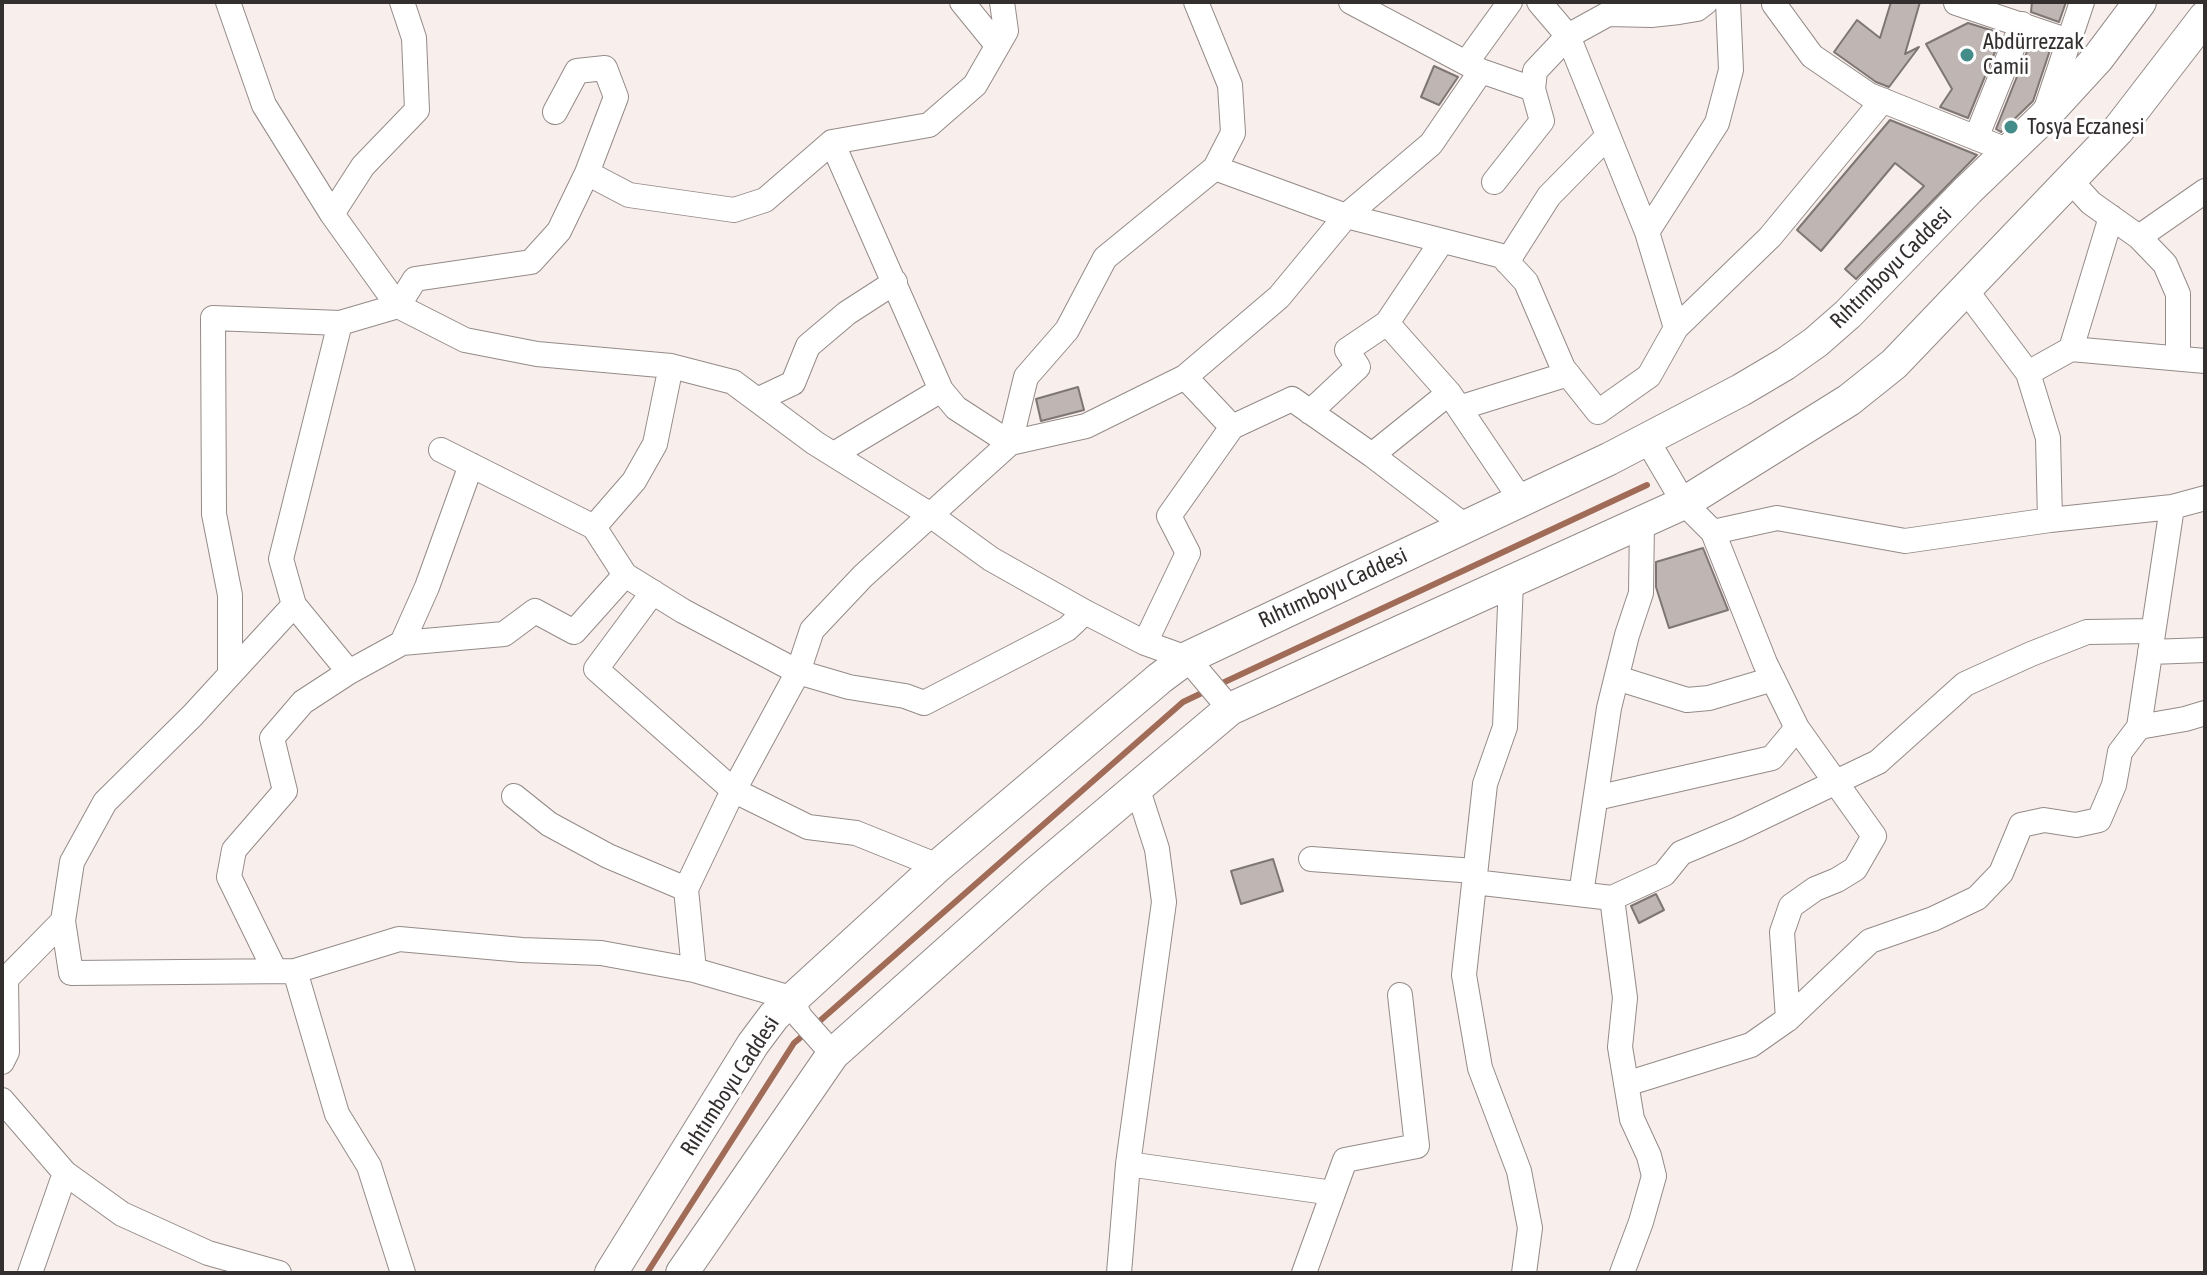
<!DOCTYPE html>
<meta charset="utf-8">
<style>
body{margin:0}
#map{position:relative;width:2207px;height:1275px;overflow:hidden;background:#f8eeeb;font-family:"Asap Condensed",sans-serif}
canvas{display:block}
.frame{position:absolute;inset:0;border:4px solid #332f2e;pointer-events:none}
</style>
<div id="map">
<canvas width="2207" height="1275"></canvas>
<div class="frame"></div>
</div>
<script>
const c = document.querySelector('canvas').getContext('2d');
c.lineJoin = 'round';
const toPath = rows => new Path2D(rows.map(r => 'M' + r).join(''));
function trace(path, color, width, dash) { c.strokeStyle = color; c.lineWidth = width; c.lineCap = dash ? 'butt' : 'round'; c.setLineDash(dash || []); c.stroke(path); }
function fillPath(path, color) { c.fillStyle = color; c.fill(path, 'evenodd'); }
function label(font, color, halo, rows, align = 'center') {
  c.font = font + ' "Asap Condensed",sans-serif'; c.lineWidth = 6; c.setLineDash([]); c.textBaseline = 'middle'; c.strokeStyle = halo; c.fillStyle = color; for (const [text, x, y, turn = 0] of rows) {
    c.save(); c.translate(x, y); c.rotate((+turn || 0) * Math.PI / 180); c.textAlign = isNaN(turn) ? turn : align; if (halo) c.strokeText(text, 0, 0); c.fillText(text, 0, 0); c.restore();
  }
}
const stream = toPath([
 [1216,686,1647,485],
 [814,1026,1183,702,1206,691],
 [647,1273,794,1043,806,1033]
]);
const building = toPath([
 [1891,2,1920,2,1905,54,1919,47,1889,87,1876,82,1834,52,1857,20,1880,38,1891,2],
 [2032,2,2066,2,2059,22,2031,12,2032,2],
 [1968,23,1997,32,2001,37,1968,118,1940,107,1952,89,1926,44,1968,23],
 [2030,44,2050,50,2033,101,2001,132,1996,129,2030,44],
 [1434,66,1458,77,1439,105,1421,97,1434,66],
 [1890,120,1977,155,1856,279,1845,269,1924,186,1895,163,1821,251,1797,230,1890,120],
 [1078,387,1084,410,1041,421,1036,399,1078,387],
 [1703,548,1728,610,1669,628,1656,587,1656,562,1703,548],
 [1273,859,1283,891,1241,904,1231,871,1273,859],
 [1656,894,1664,910,1639,923,1631,906,1656,894]
]);
const street = toPath([
 [228,2,264,105,332,214,398,306,465,340,537,354,671,366,733,382,815,443,929,514,991,559,1085,612,1145,643,1187,658,1230,709],
 [962,2,997,45],
 [1351,2,1481,71,1533,89],
 [1956,3,2069,41],
 [1774,4,1812,56,1869,95,2009,151],
 [1466,63,1510,2],
 [2045,112,2082,2],
 [1976,138,2022,24],
 [832,142,941,390,956,408,1010,443,1026,377,1067,330,1105,258,1215,168,1233,133,1230,85,1196,2],
 [1215,168,1346,216,1502,256,1526,282,1563,368,1598,412,1649,376,1676,328,1647,232,1568,36,1539,2],
 [587,173,629,195,734,210,765,200,832,142,929,125,975,85,1006,31,1002,2],
 [2070,180,2091,203,2139,237,2165,264,2178,294,2178,358],
 [1494,182,1542,121,1533,89,1535,71,1568,36,1608,14,1651,15,1679,12,1697,9,1706,2],
 [332,214,363,166,417,110,414,38,402,2],
 [1647,232,1717,123,1731,70,1728,2],
 [2139,237,2205,191],
 [1507,262,1549,196,1607,137],
 [1965,289,2028,373,2048,438,2050,520],
 [340,323,281,559,294,605,349,672],
 [1387,323,1449,393,1521,500],
 [1676,328,1770,237,1883,100],
 [2071,349,2111,217],
 [671,366,655,444,634,481,594,527,625,575,683,611,798,672,849,687,905,696,924,703,1067,629,1085,612],
 [2028,373,2071,349,2205,361],
 [1185,377,1232,427],
 [757,400,793,383,808,346,847,313,895,282],
 [1459,408,1568,374],
 [1310,412,1358,367,1347,350,1387,323,1442,241],
 [1647,440,1684,503,1713,532,1765,663,1797,728,1874,836,1855,869,1837,880,1815,889,1791,906,1782,932,1788,1019],
 [441,450,594,527],
 [834,454,941,390],
 [1372,455,1449,393],
 [1713,532,1777,518,1905,541,2050,520,2172,507,2205,498],
 [1511,582,1505,727,1485,784,1464,975,1480,1068,1519,1171,1530,1228,1524,1273],
 [653,592,596,669,733,790,808,827,856,833,938,866],
 [294,605,192,716,105,802,72,862,63,921,71,973,295,971,399,939,522,950,601,953,694,970,791,998,800,1017,833,1054],
 [402,643,427,587,471,465],
 [1145,643,1188,553,1169,516,1232,427,1292,399,1372,455,1465,526],
 [2150,652,2205,650],
 [230,674,230,595,214,514,213,318,340,323,398,306,415,279,531,262,559,231,587,173,616,97,605,68,577,71,555,112],
 [1617,678,1687,700,1709,698,1773,679],
 [2139,727,2172,507],
 [514,796,549,824,608,856,686,889],
 [1596,798,1772,758,1797,728],
 [1311,859,1475,871],
 [1474,882,1612,898,1664,874,1681,853,1738,829,1878,762,1965,684,2031,654,2087,632,2153,631],
 [1581,894,1609,708,1627,635,1641,593,1642,522],
 [1612,898,1625,998,1620,1047,1632,1119,1649,1156,1654,1176,1641,1222,1622,1273],
 [694,970,686,889,728,801,798,672,812,630,863,576,1010,443,1086,426,1185,377,1279,297,1346,216,1431,144,1481,71],
 [275,971,229,877,234,850,285,791,272,738,303,702,349,672,402,643,504,634,535,611,574,632,625,575],
 [295,971,337,1114,369,1166,403,1273],
 [2,1062,7,1052,6,979,63,921],
 [1626,1084,1751,1045,1788,1019,1870,941,1933,919,1977,898,2001,873,2021,825,2044,820,2076,825,2099,820,2114,785,2120,752,2139,727,2185,719,2205,713],
 [2,1100,65,1173,122,1214,208,1253,279,1273],
 [1128,1164,1333,1193],
 [30,1273,65,1173],
 [1119,1273,1128,1164,1164,902,1157,849,1137,787],
 [1304,1273,1345,1160,1417,1146,1400,995]
]);
const secondary = toPath([
 [611,1273,753,1044,774,1016,938,866,1160,678,1187,658,1609,459,1741,390,1785,364,1816,342,1848,314,1968,190,2043,118,2098,58,2140,2],
 [682,1273,833,1054,1035,874,1230,709,1684,503,1849,400,1894,364,2118,130,2205,17]
]);
const markers = [
 [1967,55,8,"#448c89"],
 [2011,127,8,"#448c89"]
];
const poiNames = [
 ["Abdürrezzak",1983,42],
 ["Camii",1983,67],
 ["Tosya Eczanesi",2027,127]
];
const streetNames = [
 ["Rıhtımboyu Caddesi",1891,268,-45],
 ["Rıhtımboyu Caddesi",1333,588,-25],
 ["Rıhtımboyu Caddesi",730,1086,-57]
];
trace(stream, '#a06b57', 6);
fillPath(building, '#bfb6b3');
trace(building, '#7e7673', 2);
trace(street, '#948b88', 26);
trace(secondary, '#948b88', 34);
trace(street, '#fff', 24);
trace(secondary, '#fff', 32);
for (const [x, y, r, color] of markers) { const dot = new Path2D(); dot.arc(x, y, r, 0, 2 * Math.PI); c.fillStyle = color; c.fill(dot); trace(dot, '#fefefe', 3); }
label('22px', '#332f2e', '#fefefe', poiNames, 'left');
label('22px', '#332f2e', '#fefefe', streetNames);
</script>
